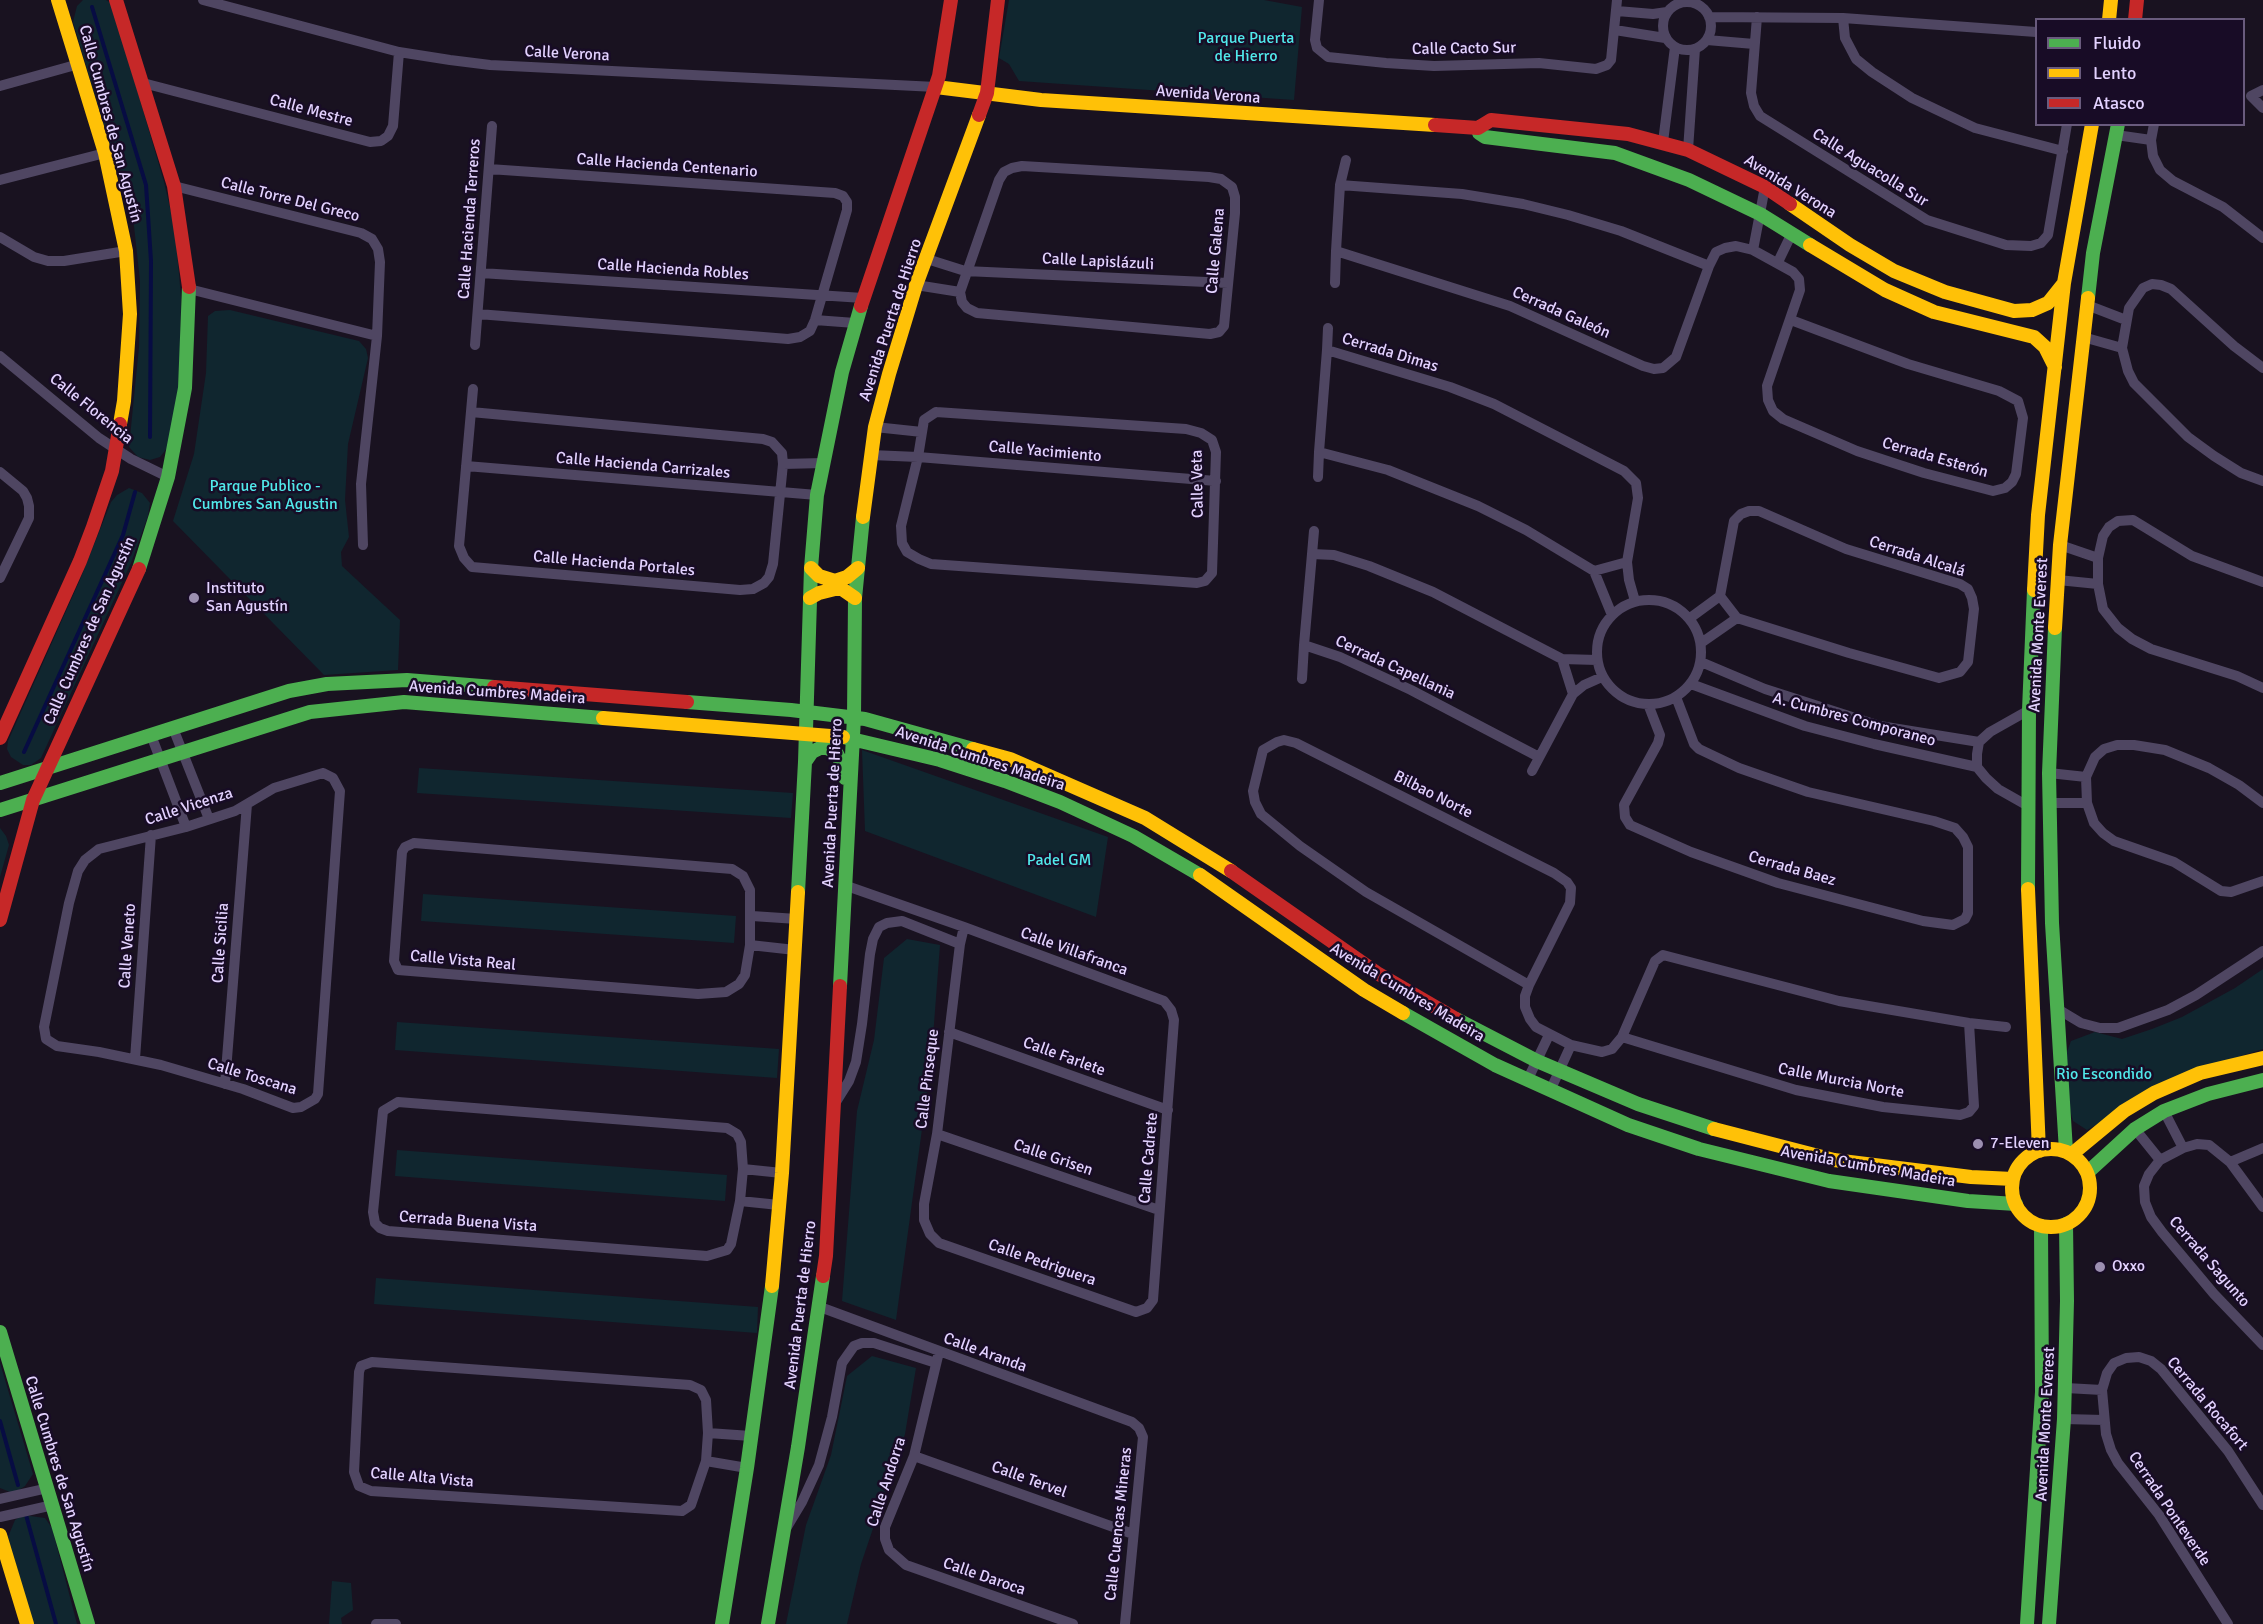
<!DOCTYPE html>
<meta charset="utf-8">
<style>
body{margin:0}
#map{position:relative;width:2263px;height:1624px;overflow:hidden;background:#191220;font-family:Signika,sans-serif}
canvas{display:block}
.legend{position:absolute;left:2035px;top:18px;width:210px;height:108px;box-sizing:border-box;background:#180c26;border:2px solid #695b7d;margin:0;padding:8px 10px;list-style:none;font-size:18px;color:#e3d2ff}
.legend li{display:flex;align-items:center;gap:12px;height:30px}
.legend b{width:30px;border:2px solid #695b7d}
</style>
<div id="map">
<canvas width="2263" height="1624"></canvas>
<ul class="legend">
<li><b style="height:8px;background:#4caf50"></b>Fluido</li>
<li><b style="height:8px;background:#ffc107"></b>Lento</li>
<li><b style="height:8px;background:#c62828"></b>Atasco</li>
</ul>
</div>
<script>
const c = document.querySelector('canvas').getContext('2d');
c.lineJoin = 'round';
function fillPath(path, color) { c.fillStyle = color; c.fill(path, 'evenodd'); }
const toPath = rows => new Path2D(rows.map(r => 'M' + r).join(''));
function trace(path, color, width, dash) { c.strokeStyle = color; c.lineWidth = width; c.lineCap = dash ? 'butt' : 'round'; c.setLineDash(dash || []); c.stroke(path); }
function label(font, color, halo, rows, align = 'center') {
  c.font = font + ' Signika,sans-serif'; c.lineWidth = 5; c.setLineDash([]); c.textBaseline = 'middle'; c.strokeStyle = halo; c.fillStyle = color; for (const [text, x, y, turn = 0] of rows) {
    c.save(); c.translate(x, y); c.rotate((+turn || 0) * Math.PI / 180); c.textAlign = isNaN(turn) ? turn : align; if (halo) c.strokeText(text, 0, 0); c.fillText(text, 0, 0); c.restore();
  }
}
const green = toPath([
 [83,0,106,0,112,4,164,182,175,229,181,297,180,362,177,403,168,447,160,457,150,460,138,457,129,447,139,347,140,281,134,226,73,22,77,6],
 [1009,0,1264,0,1302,7,1294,100,1019,81,1009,64,999,58],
 [230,310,359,341,366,349,368,358,348,444,345,500,349,537,341,552,342,566,400,620,398,670,324,675,173,521,194,454,206,373,208,316,215,311],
 [129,488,142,493,150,503,148,516,131,563,41,758,31,765,23,765,11,757,7,749,8,741,79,582,111,502,117,495],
 [862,750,1108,837,1096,917,865,831],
 [419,768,793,793,791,818,417,793],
 [0,828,6,836,9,845,0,877],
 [423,894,736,916,734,943,421,921],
 [907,939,940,945,931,1063,896,1320,842,1301,857,1111,874,1040,884,958],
 [2263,969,2263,1049,2213,1065,2168,1084,2087,1130,2073,1121,2066,1095,2064,1060,2071,1041,2095,1032,2122,1039,2152,1029,2182,1017,2235,988],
 [397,1022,779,1049,777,1078,395,1050],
 [397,1150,727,1175,725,1201,395,1176],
 [376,1278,758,1307,757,1333,374,1304],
 [872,1356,916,1368,905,1434,861,1564,847,1624,786,1624,806,1525,831,1455,847,1376],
 [0,1363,33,1474,25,1486,16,1492,10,1492,0,1488],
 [23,1515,45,1518,52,1528,77,1624,33,1624,8,1537,15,1520],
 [332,1581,351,1583,353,1610,341,1618,342,1624,329,1624]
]);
const stream = toPath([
 [92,7,146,185,151,261,150,437],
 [24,752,123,535,135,492],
 [0,1421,18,1485],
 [26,1515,56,1624]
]);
const street = toPath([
 [203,0,399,52,450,60,490,65,936,87],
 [1319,0,1315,40,1317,48,1328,57,1386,63,1434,66,1539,63,1596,69,1607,65,1611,60,1617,0],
 '1663 26a24 24 0 1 1 48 0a24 24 0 1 1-48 0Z',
 [1617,11,1653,14,1667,12],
 [1709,17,1843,18,2036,32],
 [1757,17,1751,93,1754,106,1760,116,1927,220,2006,245,2031,246,2041,243,2048,235,2067,124],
 [1843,18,1845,38,1856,59,1872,72,1912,98,1975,128,2063,151],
 [1615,30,1665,38],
 [1707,40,1754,44],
 [143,83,370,142,381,141,388,136,393,126,399,52],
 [0,86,79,64],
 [2251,96,2263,108],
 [2251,96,2263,90],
 [2154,124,2151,140,2153,156,2160,170,2173,181,2223,207,2263,238],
 [2116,135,2151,140],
 [1663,142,1675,47],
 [1688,150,1695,49],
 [1022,166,1209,177,1221,179,1232,187,1235,197,1235,213,1224,326,1219,332,1210,334,977,313,967,308,962,302,960,292,999,180,1004,172,1012,168,1022,166],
 [0,180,105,153],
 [1340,185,1346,160],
 [174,186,361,233,372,239,378,249,380,262,377,336,361,484,363,545],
 [0,237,34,257,48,261,64,261,126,251],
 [1753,250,1765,187],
 [927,259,965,271,1228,283],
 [1778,262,1792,233],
 [1709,266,1621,231,1568,215,1523,204,1462,194,1340,185,1336,251,1510,306,1643,366,1654,369,1663,368,1676,357,1709,266,1716,252,1725,248,1736,246,1753,250,1793,272,1799,279,1800,290,1767,386,1768,400,1773,411,1783,419,1857,451,1924,473,1993,491,2005,488,2012,482,2016,474,2023,418,2018,401,1999,391,1908,364,1791,320],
 [481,273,863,298],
 [1335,283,1336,251],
 [916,285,960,292],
 [189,289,377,336],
 [2087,305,2126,320],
 [478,314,788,339,800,337,810,331,815,320,847,210,847,202,843,196,835,193,489,169],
 [815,320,855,323],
 [2083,337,2122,348],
 [475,345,492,126],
 [1327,350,1328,328],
 [0,356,99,438,131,459,168,477],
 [2263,368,2234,346,2171,289,2161,285,2152,284,2143,288,2129,308,2122,348,2128,371,2134,383,2188,437,2214,456,2241,473,2263,481],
 [471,412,763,439,772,442,782,453,783,464,773,564,769,577,764,583,753,589,740,590,472,567,464,558,459,546,473,389],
 [936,412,1186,429,1201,433,1212,440,1216,452,1212,573,1205,581,1197,583,931,564,919,559,907,552,902,543,901,526,918,457,924,420,936,412],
 [875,427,922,432],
 [871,455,918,457,1216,481],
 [783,464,823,463],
 [466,466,817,495],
 [0,472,23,491,27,498,29,506,29,518,0,578],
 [1318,477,1319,452],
 [1749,511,1759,511,1846,549,1960,584,1968,589,1972,598,1974,609,1968,662,1960,672,1939,678,1849,653,1737,618,1720,596,1734,521,1741,514,1749,511],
 [2060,545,2098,558],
 [1312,554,1314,531],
 [1594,571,1627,562],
 [2058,580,2098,584],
 [2263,582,2192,556,2133,520,2118,521,2109,527,2103,536,2098,558,2098,584,2103,609,2118,628,2132,639,2151,649,2237,676,2263,688],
 '1597 652a52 52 0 1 1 104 0a52 52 0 1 1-104 0Z',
 [1612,615,1594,571,1526,530,1478,506,1388,470,1319,452,1327,350,1450,387,1494,404,1624,471,1636,483,1638,498,1627,562,1629,580,1635,601],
 [1690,618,1720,596],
 [1701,643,1737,618],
 [1562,659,1573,694],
 [1701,662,1765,689,1880,726,1979,742],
 [1302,679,1304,645],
 [1691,684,1805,726,1874,744,1977,767],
 [1648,704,1660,735,1658,743,1624,805,1625,817,1630,825,1691,852,1778,883,1923,921,1953,925,1965,919,1968,913,1968,847,1963,837,1955,828,1934,821,1808,792,1739,768,1699,749,1694,744,1676,697],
 [173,728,209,819],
 [151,735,186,827],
 [1539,757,1411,690,1340,657,1304,645,1312,554,1334,555,1369,566,1433,592,1562,659,1597,660],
 [1532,771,1573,694,1584,685,1602,677],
 [323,773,333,778,340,791,318,1094,315,1099,301,1107,293,1108,243,1089,161,1065,99,1052,57,1046,46,1039,44,1027,69,903,78,871,85,860,99,849,186,827,235,811,274,788,323,773],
 [2049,773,2086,777],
 [2049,803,2087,803],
 [2263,803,2239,785,2209,768,2165,750,2134,745,2117,745,2104,749,2095,757,2086,777,2087,803,2094,823,2103,833,2114,841,2174,862,2221,891,2231,892,2263,881],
 [2028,806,1998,789,1986,778,1977,767,1977,754,1979,742,1990,732,2029,710],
 [414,843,732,869,743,876,750,890,750,945,745,975,739,984,726,992,698,994,398,970,394,961,402,852,405,847,414,843],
 [844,885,964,927,1164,1001,1171,1010,1174,1020,1153,1300,1147,1308,1136,1312,939,1243,930,1234,924,1220,924,1204,937,1134,960,944,964,927],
 [752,916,797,919],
 [750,945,795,950],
 [1529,985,1366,892,1300,846,1261,814,1255,802,1253,791,1263,750,1277,742,1284,740,1296,743,1554,873,1567,882,1571,888,1570,903,1529,985,1525,996,1525,1007,1530,1019,1536,1027,1571,1045,1602,1052,1612,1049,1622,1037,1655,961,1663,955,1839,1001,1969,1023,2006,1027],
 [2056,1008,2081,1023,2100,1028,2118,1028,2168,1010,2196,995,2263,951],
 [949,1032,1168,1110],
 [1622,1037,1796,1090,1883,1107,1960,1115,1969,1112,1974,1106,1969,1023],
 [135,1059,151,835],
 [1527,1081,1549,1035],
 [225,1084,247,804],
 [1550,1091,1571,1045],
 [398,1102,727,1128,737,1134,741,1142,743,1169,740,1201,731,1244,727,1250,707,1256,388,1231,380,1228,375,1223,373,1212,383,1111,398,1102],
 [834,1105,849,1081,856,1062,862,1024,870,954,873,939,879,927,887,923,902,921,960,944],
 [2164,1111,2183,1148],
 [2135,1129,2160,1160],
 [937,1134,1159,1210],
 [2230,1162,2263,1148],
 [743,1169,782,1173],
 [740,1201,779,1205],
 [2263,1207,2230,1162,2209,1145,2197,1144,2183,1148,2160,1160,2149,1174,2144,1186,2145,1202,2151,1217,2162,1232,2214,1294,2263,1345],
 [820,1307,1132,1422,1139,1428,1143,1437,1125,1624],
 [939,1352,914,1456,885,1527,885,1539,889,1550,906,1565,1073,1624],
 [372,1362,690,1385,701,1390,706,1400,708,1433,706,1461,691,1505,682,1511,371,1491,359,1486,354,1472,359,1372,361,1366,372,1362],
 [2066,1388,2102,1390],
 [2064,1419,2104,1420],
 [708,1433,751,1436],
 [914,1456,1133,1534],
 [706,1461,747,1468],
 [0,1499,48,1488],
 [0,1517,53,1505],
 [787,1527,802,1502,819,1465,832,1417,842,1363,854,1346,862,1343,874,1343,936,1363],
 [376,1624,396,1624],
 [2228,1624,2159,1515,2118,1463,2111,1450,2106,1434,2102,1390,2107,1373,2114,1363,2126,1358,2139,1357,2151,1361,2161,1369,2228,1451,2263,1505]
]);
const fast = toPath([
 [1478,128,1479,133,1485,137,1615,153,1689,180,1760,214,1810,245],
 [2088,298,2093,253,2118,124],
 [139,569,168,477,185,388,189,287],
 [2055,628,2049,773,2052,923,2066,1151],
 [687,702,791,710,865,719,973,749],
 [843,737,940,760,1005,781,1060,802,1133,836,1200,875],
 [805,762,812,752,820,748,827,748,836,752,842,764,845,778],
 [0,783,289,691,327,684,407,680,494,687],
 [0,810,310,712,404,702,603,718],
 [2028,889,2029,710,2034,590],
 [798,892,805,762,811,568,817,495,842,372,861,306],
 [840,986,854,717,855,598,863,517],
 [1403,1013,1495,1065,1628,1125,1699,1149,1829,1181,1968,1201,2016,1204],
 [1456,1019,1537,1061,1638,1104,1714,1129],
 [2088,1172,2135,1129,2164,1111,2208,1094,2263,1080],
 [0,1332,88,1624],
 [722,1624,747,1468,772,1286],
 [768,1624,798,1447,823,1276],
 [2027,1624,2042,1392,2041,1226],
 [2049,1624,2064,1419,2067,1301,2066,1224]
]);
const slow = toPath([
 [58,0,105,153,126,251,130,314,124,401,120,424],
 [2109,20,2111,0],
 [936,87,1041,100,1435,125],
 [1790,204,1850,245,1894,271,1945,292,2014,311,2032,310,2048,303,2064,283],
 [1810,245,1885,290,1934,312,2034,337,2045,347,2055,367],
 [863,517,875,427,889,374,916,285,979,115],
 [811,568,819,576,835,581,847,577,858,568],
 [2034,590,2038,515,2064,283,2092,124],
 [810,598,819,593,835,589,842,589,855,598],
 [2055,628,2060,545,2088,298],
 [603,718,843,737],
 [973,749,1010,759,1145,818,1231,871],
 [1200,875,1364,990,1403,1013],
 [2028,889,2039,1151],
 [1714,1129,1834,1160,1971,1177,2013,1179],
 '2012 1188a39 39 0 1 1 78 0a39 39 0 1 1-78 0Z',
 [2072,1154,2124,1111,2154,1093,2200,1073,2263,1058],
 [772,1286,782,1173,798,892],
 [0,1535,27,1624]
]);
const jam = toPath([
 [116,0,174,186,189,287],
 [2135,20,2137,0],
 [979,115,987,93,998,0],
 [1435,125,1478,128,1491,120,1628,134,1688,150,1765,187,1790,204],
 [861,306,939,76,951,0],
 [494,687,687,702],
 [0,738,80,561,93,527,112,471,120,424],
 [1231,871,1377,973,1456,1019],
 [0,920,33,800,139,569],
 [823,1276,826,1256,840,986]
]);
const markers = [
 [194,598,6,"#9c8fb1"],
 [1978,1144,6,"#9c8fb1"],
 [2100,1267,6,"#9c8fb1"]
];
const parkNames = [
 ["Parque Puerta",1246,39],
 ["de Hierro",1246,57],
 ["Parque Publico -",265,487],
 ["Cumbres San Agustin",265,505],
 ["Padel GM",1059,861],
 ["Rio Escondido",2104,1075]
];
const streetNames = [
 ["Calle Cacto Sur",1464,49,-1],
 ["Calle Verona",567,54,3],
 ["Avenida Verona",1208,95,4],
 ["Calle Mestre",311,111,15],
 ["Calle Cumbres de San Agustín",110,124,75],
 ["Calle Hacienda Centenario",667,166,4],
 ["Calle Aguacolla Sur",1870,168,32],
 ["Avenida Verona",1790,187,32],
 ["Calle Torre Del Greco",290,200,14],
 ["Calle Hacienda Terreros",470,219,-86],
 ["Calle Galena",1216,251,-85],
 ["Calle Lapislázuli",1098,262,3],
 ["Calle Hacienda Robles",673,270,4],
 ["Cerrada Galeón",1561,313,24],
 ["Avenida Puerta de Hierro",891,320,-72],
 ["Cerrada Dimas",1390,353,17],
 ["Calle Florencia",91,409,39],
 ["Calle Yacimiento",1045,452,5],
 ["Cerrada Esterón",1935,458,16],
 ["Calle Hacienda Carrizales",643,466,5],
 ["Calle Veta",1198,484,-91],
 ["Cerrada Alcalá",1917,557,18],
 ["Calle Hacienda Portales",614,564,5],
 ["Calle Cumbres de San Agustín",90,631,-66],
 ["Avenida Monte Everest",2039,635,-87],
 ["Cerrada Capellania",1395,668,25],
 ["Avenida Cumbres Madeira",497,693,4],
 ["A. Cumbres Comporaneo",1854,720,15],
 ["Avenida Cumbres Madeira",980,759,18],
 ["Bilbao Norte",1433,795,27],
 ["Avenida Puerta de Hierro",833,803,-87],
 ["Calle Vicenza",189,807,-18],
 ["Cerrada Baez",1792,869,16],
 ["Calle Sicilia",221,943,-86],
 ["Calle Veneto",128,946,-86],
 ["Calle Villafranca",1074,952,20],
 ["Calle Vista Real",463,961,5],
 ["Avenida Cumbres Madeira",1407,993,31],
 ["Calle Farlete",1064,1057,20],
 ["Calle Toscana",252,1077,17],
 ["Calle Pinseque",928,1079,-83],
 ["Calle Murcia Norte",1841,1081,11],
 ["Calle Grisen",1053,1158,19],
 ["Calle Cadrete",1149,1158,-85],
 ["Avenida Cumbres Madeira",1868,1167,10],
 ["Cerrada Buena Vista",468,1222,4],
 ["Cerrada Sagunto",2209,1262,49],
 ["Calle Pedriguera",1042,1263,19],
 ["Avenida Puerta de Hierro",801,1305,-83],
 ["Calle Aranda",985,1353,20],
 ["Cerrada Rocafort",2207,1404,50],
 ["Avenida Monte Everest",2046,1424,-87],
 ["Calle Cumbres de San Agustín",59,1474,73],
 ["Calle Alta Vista",422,1478,5],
 ["Calle Tervel",1029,1480,20],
 ["Calle Andorra",887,1482,-72],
 ["Cerrada Ponteverde",2169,1509,56],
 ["Calle Cuencas Mineras",1119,1524,-84],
 ["Calle Daroca",984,1577,19]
];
const poiNames = [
 ["Instituto",206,589],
 ["San Agustín",206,607],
 ["7-Eleven",1990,1144],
 ["Oxxo",2112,1267]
];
fillPath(green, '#10262f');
trace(stream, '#070c43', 4);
trace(street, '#4f4662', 10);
trace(fast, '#4caf50', 14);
trace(slow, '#ffc107', 14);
trace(jam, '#c62828', 14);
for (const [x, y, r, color] of markers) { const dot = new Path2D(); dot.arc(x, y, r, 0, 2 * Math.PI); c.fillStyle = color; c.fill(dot); trace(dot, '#180c26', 2); }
label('16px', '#51e9eb', '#180c26', parkNames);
label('16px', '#e3d2ff', '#180c26', streetNames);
label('16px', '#e3d2ff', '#180c26', poiNames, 'left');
</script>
